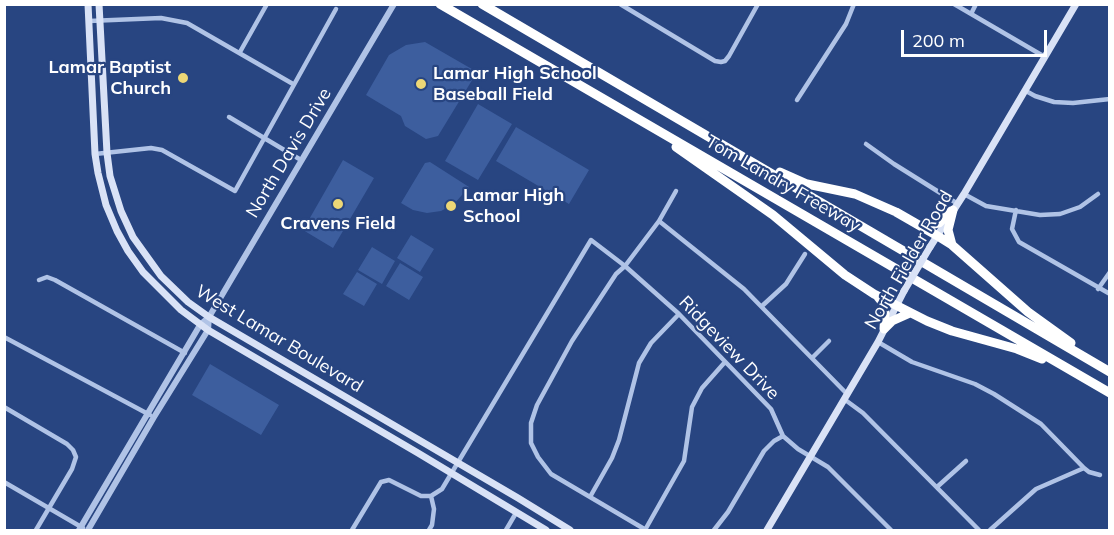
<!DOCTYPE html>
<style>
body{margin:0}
#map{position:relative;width:1114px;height:535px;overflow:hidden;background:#284581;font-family:Mulish,sans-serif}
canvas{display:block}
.frame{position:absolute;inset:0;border:6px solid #fff;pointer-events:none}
.scale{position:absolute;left:901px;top:30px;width:146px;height:27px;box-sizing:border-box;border:3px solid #fff;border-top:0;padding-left:8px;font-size:18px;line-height:21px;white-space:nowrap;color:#fff;-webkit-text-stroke:4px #284581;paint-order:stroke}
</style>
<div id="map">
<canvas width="1114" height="535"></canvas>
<div class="frame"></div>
<div class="scale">200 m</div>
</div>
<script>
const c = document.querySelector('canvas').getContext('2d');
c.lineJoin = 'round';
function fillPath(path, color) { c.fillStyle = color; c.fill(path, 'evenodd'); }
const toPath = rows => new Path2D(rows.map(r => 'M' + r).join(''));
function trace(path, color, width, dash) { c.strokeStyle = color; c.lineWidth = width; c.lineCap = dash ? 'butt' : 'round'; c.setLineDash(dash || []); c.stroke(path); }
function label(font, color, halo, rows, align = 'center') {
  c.font = font + ' Mulish,sans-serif'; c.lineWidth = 4.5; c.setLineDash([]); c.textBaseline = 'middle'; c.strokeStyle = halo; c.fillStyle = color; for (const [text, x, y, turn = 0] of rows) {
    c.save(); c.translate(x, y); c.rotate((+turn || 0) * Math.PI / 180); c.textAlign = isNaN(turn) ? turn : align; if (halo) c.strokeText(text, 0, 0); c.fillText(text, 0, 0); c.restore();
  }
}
const green = toPath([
 [425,42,477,72,438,136,426,139,405,126,401,116,366,95,389,55,406,45],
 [478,104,512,124,478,180,445,161],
 [516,127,589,170,569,204,496,161],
 [343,160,374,178,333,248,303,230],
 [430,162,469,187,454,204,441,211,427,213,413,210,401,203,425,163],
 [411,235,434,249,420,272,397,258],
 [372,247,395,261,382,284,358,270],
 [400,263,423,277,409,300,386,286],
 [357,272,377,284,364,306,343,294],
 [210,364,279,405,261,435,192,395]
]);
const minor = toPath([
 [620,4,715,61,721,62,725,61,729,56,758,4],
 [954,4,1045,57],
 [971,14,976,4],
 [89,21,161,18,187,23,293,84],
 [240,52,267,4],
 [1026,91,1035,96,1054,102,1073,103,1110,99],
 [797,100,846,24,854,4],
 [229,117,301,160],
 [866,144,894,164,958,204],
 [95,154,151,148,162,150,235,191,336,9],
 [964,194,986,206,1040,215,1060,214,1080,207,1098,194],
 [1016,210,1012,229,1019,242,1110,294],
 [659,221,744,289,847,394],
 [39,280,47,277,55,280,185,353],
 [1098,289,1110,272],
 [762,306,786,284,805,254],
 [4,337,150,415],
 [878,342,912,362,975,384,994,394,1041,424,1084,468],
 [812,358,829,341],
 [844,399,863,413,979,530],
 [4,407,67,444,73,450,76,457,72,469,36,530],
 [4,482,83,528],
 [937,487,966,461],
 [590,497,612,458,619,440,639,363,651,343,679,314],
 [352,530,381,482,389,480,421,496,431,496,442,489,591,240,625,266,679,314,771,409,783,436,798,449,828,467,891,530],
 [429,530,432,525,434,509,431,496],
 [506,530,516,513],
 [645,530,684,461,692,407,702,388,725,362],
 [646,530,551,474,538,457,531,443,531,423,537,405,572,341,616,274,625,266,659,221,676,191],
 [714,530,728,512,764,451,774,441,783,436],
 [990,530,1036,489,1084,468,1089,472,1100,475]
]);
const tertiary = toPath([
 [79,530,200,325,209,317,394,4],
 [88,530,154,417,208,330,209,317]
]);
const secondary = toPath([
 [88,4,95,154,98,173,106,205,117,231,128,251,143,272,181,310,208,330,418,453,546,530],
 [99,4,107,153,110,176,121,211,133,237,161,276,188,302,209,317,518,498,570,530],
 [930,247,964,194,1076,4],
 [767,530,878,342,904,291]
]);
const motorway = toPath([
 [440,4,1110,393],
 [482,4,1110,372],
 [676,147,773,215,845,275,874,294,927,321,952,331,1017,349,1042,359],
 [780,172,807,184,855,194,896,212,936,235,952,245,1028,312,1071,343],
 [923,227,939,223,951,211],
 [952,245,948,230,953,210],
 [878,297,882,302,885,312,884,329],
 [884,329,892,321,910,313]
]);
const secondaryBridge = toPath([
 [904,291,930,247]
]);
const markers = [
 [183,78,6,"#edd776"],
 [421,84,6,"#edd776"],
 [338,204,6,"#edd776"],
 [451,206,6,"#edd776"]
];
const poiNames = [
 ["Lamar Baptist",171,68,"right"],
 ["Church",171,89,"right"],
 ["Lamar High School",433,74],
 ["Baseball Field",433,95],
 ["Lamar High",463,196],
 ["School",463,217],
 ["Cravens Field",338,224,"center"]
];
const streetNames = [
 ["North Davis Drive",289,153,-59],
 ["Tom Landry Freeway",783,184,30],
 ["North Fielder Road",909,260,-60],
 ["West Lamar Boulevard",279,339,31],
 ["Ridgeview Drive",729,348,46]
];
fillPath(green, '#3d5e9e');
trace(minor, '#b0c3e6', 4.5);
trace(tertiary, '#b0c3e6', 6);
trace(secondary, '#d9e2f6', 7);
trace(motorway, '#fff', 9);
trace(secondaryBridge, '#d9e2f6', 7);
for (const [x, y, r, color] of markers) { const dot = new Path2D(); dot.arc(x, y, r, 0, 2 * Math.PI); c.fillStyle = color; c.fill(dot); trace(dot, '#284581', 2); }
label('bold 18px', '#fff', '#284581', poiNames, 'left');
label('18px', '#fff', '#284581', streetNames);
</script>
